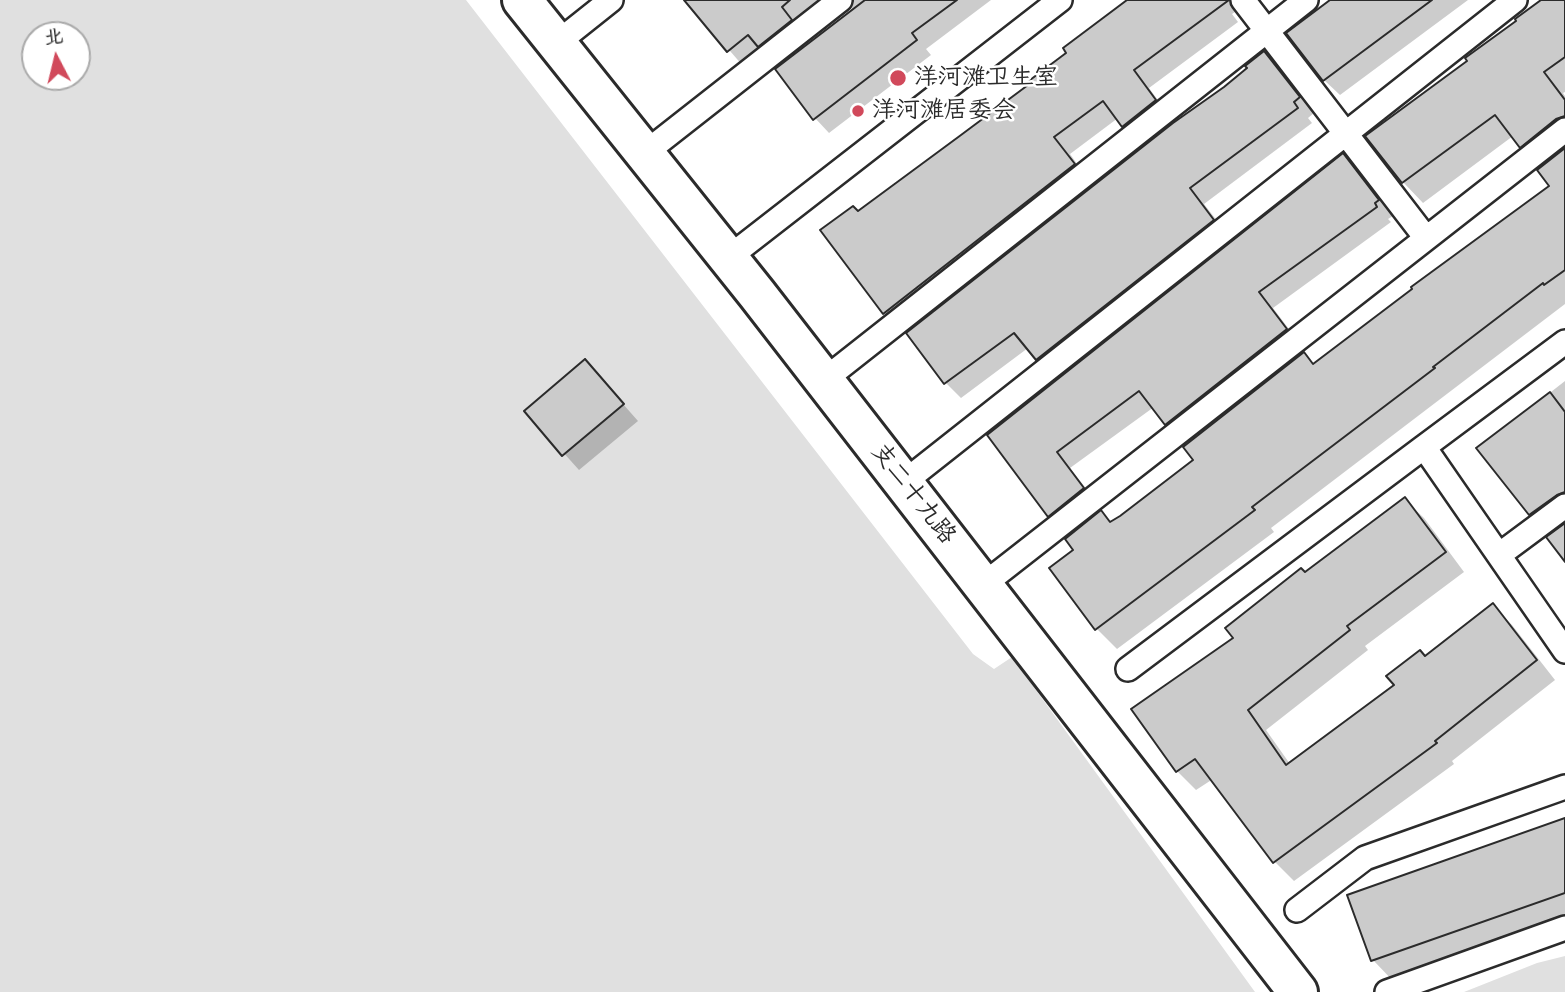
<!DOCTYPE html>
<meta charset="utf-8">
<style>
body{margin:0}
#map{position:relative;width:1565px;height:992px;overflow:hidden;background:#fff;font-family:Itim,"LXGW WenKai TC",sans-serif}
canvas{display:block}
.north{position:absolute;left:21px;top:21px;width:70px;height:70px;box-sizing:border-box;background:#fff;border:2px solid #aaa;border-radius:50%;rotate:353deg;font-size:19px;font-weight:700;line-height:28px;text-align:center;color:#2b2b2b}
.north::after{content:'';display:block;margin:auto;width:24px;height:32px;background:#d1495b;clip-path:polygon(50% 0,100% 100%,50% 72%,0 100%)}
</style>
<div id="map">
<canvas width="1565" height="992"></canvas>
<div class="north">北</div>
</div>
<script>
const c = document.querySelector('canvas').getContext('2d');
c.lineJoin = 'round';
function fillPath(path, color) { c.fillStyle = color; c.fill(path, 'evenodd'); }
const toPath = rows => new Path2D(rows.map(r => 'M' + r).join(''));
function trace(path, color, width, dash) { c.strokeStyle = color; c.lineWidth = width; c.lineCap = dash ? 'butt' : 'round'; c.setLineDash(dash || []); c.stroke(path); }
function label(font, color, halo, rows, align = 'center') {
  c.font = font + ' Itim,"LXGW WenKai TC",sans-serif'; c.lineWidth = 5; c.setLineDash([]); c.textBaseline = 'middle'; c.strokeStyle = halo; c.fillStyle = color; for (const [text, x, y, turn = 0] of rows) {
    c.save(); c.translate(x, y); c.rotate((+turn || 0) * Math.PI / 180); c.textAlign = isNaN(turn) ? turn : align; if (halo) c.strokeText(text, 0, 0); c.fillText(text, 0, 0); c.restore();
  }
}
const green = toPath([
 [0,0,466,0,973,654,994,669,1012,657,1255,992,0,992],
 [35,35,77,35,77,77,35,77],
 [1565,956,1565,992,1464,992,1537,963]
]);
const shadow = toPath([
 [686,0,991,0,926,49,931,55,829,133,815,118,854,2,847,3,743,66],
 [1132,0,1252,0,1232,14,1238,22,1149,88,1171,118,1140,143,1118,118,1070,154,1090,182,901,329,884,313,858,213,1030,85],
 [1334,0,1468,0,1340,95,1324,80],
 [1544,0,1565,0,1565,92,1563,93,1565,96,1565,304,1271,528,1274,532,1117,649,1096,628,1075,551,1101,513,1112,523,1196,461,1304,354,1314,365,1551,186,1542,168,1513,136,1423,203,1403,182,1469,61],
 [1264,53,1279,68,1314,113,1308,118,1312,123,1204,204,1228,235,1052,374,1028,348,961,398,946,383,909,333,1225,89],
 [1343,156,1358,171,1393,216,1388,219,1391,222,1273,308,1301,345,1182,439,1154,407,1070,468,1098,504,1064,530,1049,515,989,435],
 [585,361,638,421,579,470,526,411],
 [1565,381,1565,516,1547,530,1525,507,1479,448],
 [1404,499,1424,518,1464,572,1365,646,1368,650,1266,730,1290,764,1396,686,1426,658,1493,606,1512,625,1555,680,1452,761,1454,764,1294,881,1275,862,1213,779,1196,790,1177,771,1235,638,1305,574],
 [1565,820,1565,923,1395,983,1373,960]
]);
const building = toPath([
 [684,0,790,0,782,7,792,20,758,47,748,35,727,52,684,0],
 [865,0,957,0,912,33,917,40,813,120,775,69,865,0],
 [1127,0,1229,0,1134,70,1156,100,1122,127,1103,101,1054,137,1075,164,883,314,820,230,853,206,858,211,961,135,1028,85,1026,83,1066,53,1063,48,1127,0],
 [1330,0,1432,0,1323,81,1286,33,1330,0],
 [1541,0,1565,0,1565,57,1544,72,1565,100,1565,116,1556,119,1520,148,1495,115,1402,183,1365,136,1467,61,1465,58,1516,21,1515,19,1541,0],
 [1264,51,1300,97,1294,102,1298,108,1190,188,1214,220,1036,360,1014,333,944,384,906,333,1173,123,1224,87,1247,68,1245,66,1264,51],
 [1565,148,1565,270,1544,285,1543,283,1433,367,1435,368,1252,507,1255,510,1095,630,1049,568,1073,550,1065,539,1101,510,1110,522,1120,516,1193,460,1183,447,1304,352,1313,364,1412,289,1411,287,1549,186,1537,170,1565,148],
 [1343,153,1379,200,1375,203,1377,207,1259,292,1287,329,1165,425,1139,391,1057,452,1084,488,1048,517,987,435,1343,153],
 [585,359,624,404,562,456,524,411,585,359],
 [1550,392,1565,412,1565,492,1557,495,1529,515,1476,448,1550,392],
 [1405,497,1446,552,1347,626,1350,630,1248,710,1286,765,1394,685,1386,676,1420,650,1425,656,1493,603,1537,660,1435,741,1437,743,1273,863,1195,759,1176,772,1131,709,1233,638,1225,628,1301,568,1305,572,1405,497],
 [1565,523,1565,562,1546,537,1565,523],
 [1565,818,1565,893,1371,961,1347,895,1565,818]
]);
const service = toPath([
 [1243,0,1426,238],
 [557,43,611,0],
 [645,153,840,0],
 [728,258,1060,0],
 [1565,342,1424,447,1565,651],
 [824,380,1306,0],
 [903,483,1515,0],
 [1499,555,1565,506],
 [983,585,1565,130],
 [1128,669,1424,447],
 [1297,910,1365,858,1565,787],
 [1387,992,1565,928]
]);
const minor = toPath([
 [522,0,757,294,1298,992]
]);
const markers = [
 [898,78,9,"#d1495b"],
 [858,111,7,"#d1495b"]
];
const poiNames = [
 ["洋河滩卫生室",914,78],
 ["洋河滩居委会",872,111]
];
const streetNames = [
 ["支二十九路",913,494,52]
];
fillPath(green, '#e0e0e0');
fillPath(shadow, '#0003');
fillPath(building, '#cbcbcb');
trace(building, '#2b2b2b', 2);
trace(service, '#2b2b2b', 28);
trace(minor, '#2b2b2b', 44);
trace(service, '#fff', 23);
trace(minor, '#fff', 38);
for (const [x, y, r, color] of markers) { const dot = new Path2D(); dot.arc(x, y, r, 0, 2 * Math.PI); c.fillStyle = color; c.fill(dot); trace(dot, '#fff', 2.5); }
label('24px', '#2b2b2b', '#fff', poiNames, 'left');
label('24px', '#2b2b2b', '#fff', streetNames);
</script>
